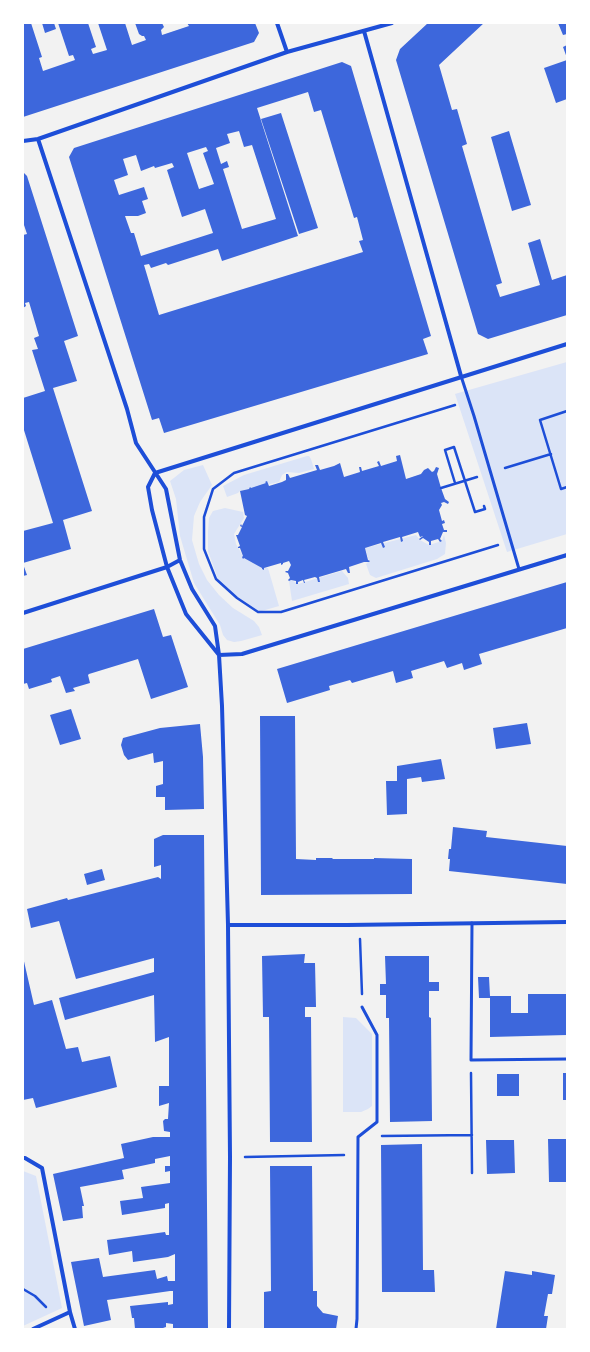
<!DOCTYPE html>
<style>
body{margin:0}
#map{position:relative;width:590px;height:1352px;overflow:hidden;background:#f2f2f2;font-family:Jost,sans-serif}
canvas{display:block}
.frame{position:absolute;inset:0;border:24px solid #fff;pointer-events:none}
</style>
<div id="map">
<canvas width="590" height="1352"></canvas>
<div class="frame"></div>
</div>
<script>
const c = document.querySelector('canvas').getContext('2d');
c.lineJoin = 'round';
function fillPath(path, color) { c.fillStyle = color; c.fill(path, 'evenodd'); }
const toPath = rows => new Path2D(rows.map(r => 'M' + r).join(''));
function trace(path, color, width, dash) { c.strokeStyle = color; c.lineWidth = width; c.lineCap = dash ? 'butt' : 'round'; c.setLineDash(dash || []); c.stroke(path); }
const green = toPath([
 [567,362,567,534,507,552,455,394],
 [307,456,309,456,311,459,314,469,299,473,287,472,282,475,279,482,240,491,238,493,227,497,223,486,244,475],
 [203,465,212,485,200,502,194,516,192,540,199,564,207,580,219,595,233,608,254,621,259,627,262,635,241,641,234,642,227,640,223,635,220,625,194,583,180,536,176,499,170,481,184,470],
 [225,508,243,512,244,518,234,534,236,544,243,556,262,568,268,568,279,606,258,612,237,598,219,582,208,551,208,532,209,518,213,511],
 [416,535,420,540,429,545,442,541,444,535,446,543,445,554,437,559,376,578,370,575,366,564,369,561,365,548],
 [342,571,348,578,349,584,292,601,289,581,291,580,298,584],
 [343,1017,356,1018,372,1034,372,1106,368,1109,361,1112,343,1112],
 [23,1171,36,1176,62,1308,23,1326]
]);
const building = toPath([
 [23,23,31,23,42,57,39,58,43,71,75,60,73,55,69,56,58,23,88,23,96,47,91,49,93,54,107,50,98,23,125,23,132,45,146,40,144,36,142,36,139,34,135,23,162,23,164,27,161,30,162,35,189,26,187,23,255,23,259,33,254,42,23,117],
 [42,23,54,23,56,29,45,33],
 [428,23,484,23,439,65,452,110,457,109,467,144,462,146,502,283,496,285,500,297,540,285,528,243,540,239,552,280,567,275,567,315,488,339,478,334,396,60,400,49],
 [558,23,567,23,567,34,563,35],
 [567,45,567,58,563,47],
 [567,60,567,99,556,103,544,68],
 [342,62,351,66,431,336,423,339,428,354,164,433,159,418,152,420,69,157,74,148],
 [308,92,314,112,321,110,354,218,357,217,363,240,359,241,363,252,159,315,144,265,149,264,151,268,166,263,168,265,218,249,222,261,298,236,257,108],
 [239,131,244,147,252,145,276,219,242,229,223,169,229,167,227,161,221,164,216,148,230,143,227,134],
 [206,147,208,151,203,153,214,184,199,189,187,153],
 [136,155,141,171,154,166,155,168,172,163,174,167,167,170,182,217,205,209,213,233,141,256,134,233,131,233,125,216,138,216,146,213,142,201,148,199,144,187,119,195,114,180,128,175,123,159],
 [281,113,318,228,299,234,261,119],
 [509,131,531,205,512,211,491,137],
 [23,172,27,176,78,336,64,341,77,381,53,388,92,511,63,520,71,549,23,563,23,531,53,523,23,427,23,398,45,391,32,350,38,349,34,338,39,336,29,302,25,303,26,306,23,308,23,235,27,234,23,222],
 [400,455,406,479,421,474,424,470,428,468,432,472,434,471,436,467,439,468,437,474,441,488,445,499,449,502,448,504,444,502,441,503,442,505,439,510,442,521,444,520,445,523,442,524,444,530,447,530,447,532,443,532,440,539,442,541,440,542,438,539,431,541,431,545,429,545,429,542,423,538,420,540,419,539,423,536,420,537,418,532,402,537,403,541,401,542,400,537,383,542,385,547,383,548,381,543,365,548,368,560,370,561,369,562,364,562,349,567,350,573,348,573,346,569,319,577,320,582,318,582,317,578,315,577,304,580,305,583,304,583,303,580,298,582,298,584,296,584,296,581,291,580,289,581,288,580,290,578,288,573,285,572,286,571,288,571,291,565,289,561,283,563,283,564,281,565,281,563,264,568,264,570,262,569,262,568,244,558,243,559,242,557,243,556,240,548,238,548,238,547,240,546,236,535,238,535,242,527,240,526,241,524,242,526,247,516,245,515,240,491,249,489,250,487,251,488,266,483,265,482,267,481,269,486,282,482,286,480,286,474,288,474,290,478,317,470,315,465,318,465,320,470,334,466,340,463,344,477,360,472,359,467,361,467,362,471,379,466,377,462,379,461,381,466,397,461,396,456],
 [23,564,27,575,23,576],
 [567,582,567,628,479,654,482,664,464,670,462,663,447,668,444,661,411,671,413,678,396,683,393,671,352,683,350,680,329,686,330,690,287,703,277,669],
 [154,609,163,637,171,635,188,687,151,699,138,659,89,674,88,675,90,683,73,688,75,691,66,693,60,676,51,679,52,682,29,689,27,683,23,684,23,649],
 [71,709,81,739,60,745,50,715],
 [260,716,295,716,296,859,316,860,316,858,332,858,333,859,374,859,374,858,412,859,412,894,261,895],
 [527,723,531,744,496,749,493,728],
 [200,724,203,757,204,809,165,810,165,797,156,797,156,786,163,784,163,761,154,763,153,753,128,760,124,755,121,745,123,738,160,728],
 [441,759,445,779,422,782,421,777,407,779,407,814,387,815,386,781,397,781,397,766],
 [453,827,487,831,486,837,567,846,567,884,449,871,450,859,448,859,449,849,451,849],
 [163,835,204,835,208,1329,173,1329,173,1324,166,1323,166,1327,163,1328,135,1329,134,1318,132,1318,130,1306,168,1302,168,1305,173,1304,173,1291,170,1291,107,1300,111,1320,84,1326,71,1262,99,1258,103,1277,155,1270,157,1279,167,1276,168,1281,175,1281,175,1254,168,1257,133,1262,132,1251,109,1255,107,1240,165,1232,166,1235,169,1235,169,1203,165,1204,165,1208,122,1215,120,1201,143,1198,141,1187,170,1183,170,1171,165,1172,165,1166,170,1166,170,1156,155,1159,155,1163,122,1170,124,1179,80,1187,84,1206,82,1206,83,1218,63,1221,53,1174,124,1158,121,1144,153,1137,170,1137,170,1132,164,1131,163,1121,165,1119,168,1119,169,1103,159,1106,159,1086,169,1086,169,1037,155,1042,154,995,65,1020,59,998,154,972,154,958,76,979,59,921,31,928,27,909,67,898,68,900,158,877,161,879,161,865,154,867,154,839],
 [102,869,105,880,87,885,84,874],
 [305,954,304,963,315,963,316,1007,305,1007,305,1017,311,1017,312,1142,270,1142,269,1017,263,1017,262,956],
 [385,956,429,956,429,982,439,982,439,991,429,991,429,1017,431,1018,432,1121,390,1122,389,1018,386,1018,386,995,380,995,380,984,386,984],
 [23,957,34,1005,52,1000,66,1049,78,1047,82,1062,110,1056,117,1087,36,1108,33,1098,23,1100],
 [478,977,489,977,490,996,511,996,511,1013,528,1013,528,994,567,994,567,1035,490,1037,490,998,479,998],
 [563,1073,567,1073,567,1100,563,1100],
 [497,1074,519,1074,519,1096,497,1096],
 [548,1139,567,1139,567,1182,549,1182],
 [486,1140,514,1140,515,1173,487,1174],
 [422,1144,423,1270,434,1270,435,1292,382,1292,381,1145],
 [270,1166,312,1166,313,1291,317,1291,317,1306,323,1313,338,1316,336,1329,264,1329,264,1292,271,1291],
 [505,1271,532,1275,532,1271,555,1275,552,1294,548,1294,544,1316,548,1316,546,1329,496,1329]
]);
const path = toPath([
 [455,405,234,473,213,489,204,517,204,549,216,579,237,598,258,612,281,612,498,545],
 [567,411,540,420,561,489,567,487],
 [505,468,551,454],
 [455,483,445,450,454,447,475,512,485,509,484,506],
 [441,488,477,477],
 [360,939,362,994],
 [471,1073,472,1173],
 [382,1136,472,1135],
 [245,1157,344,1155],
 [23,1289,35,1296,46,1307]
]);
const service = toPath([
 [461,376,474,416,519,569],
 [472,923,471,1060,567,1059],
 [356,1329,357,1319,358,1137,377,1122,377,1035,362,1007]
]);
const minor = toPath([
 [277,23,287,52],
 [364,31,461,376],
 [38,139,127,409,136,443,166,489,180,560,192,589,215,626,219,655,222,706,228,925,230,1157,229,1329],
 [23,141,38,139,287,52,392,23],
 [155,473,148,487,152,510,167,567,186,614,219,655,242,654,567,555],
 [155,473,567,344],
 [23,613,167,567,180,560],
 [228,925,347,925,567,922],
 [23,1158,25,1158,42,1168,70,1312],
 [33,1329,70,1312,75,1329]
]);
fillPath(green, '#dbe4f7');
fillPath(building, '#3d67dc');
trace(path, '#1d4ed8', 2.5);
trace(service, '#1d4ed8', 3);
trace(minor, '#1d4ed8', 4);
</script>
